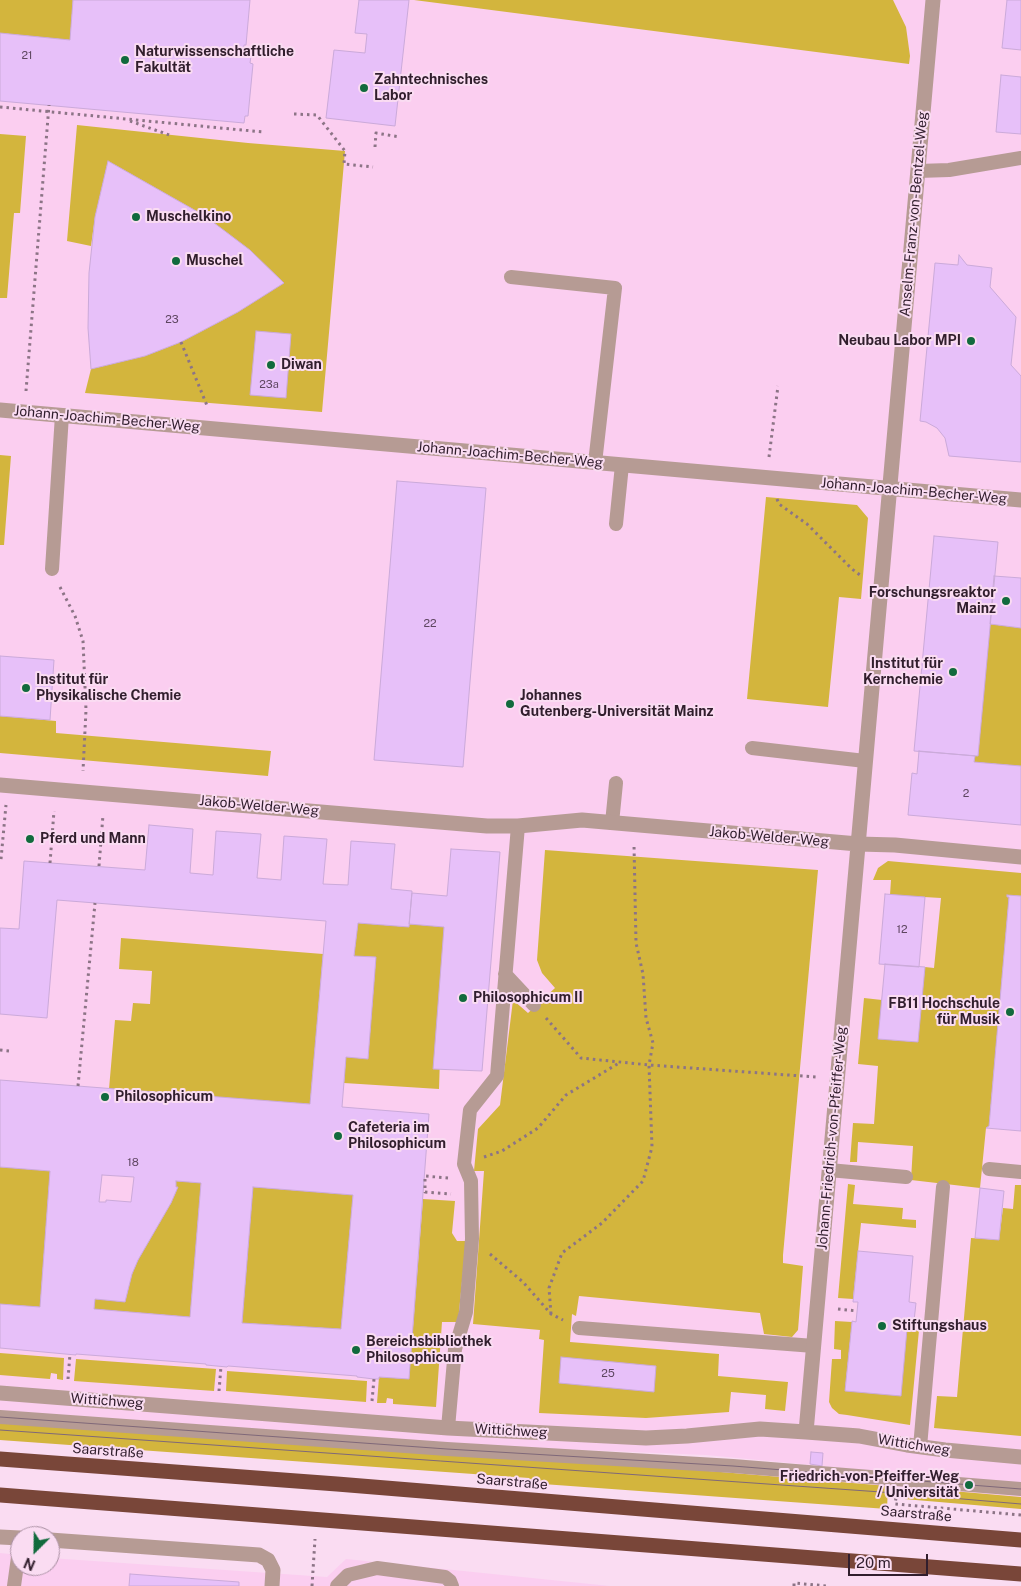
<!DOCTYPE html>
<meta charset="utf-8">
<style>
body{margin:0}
#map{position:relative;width:1021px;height:1586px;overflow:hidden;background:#fadcf2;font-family:"Public Sans",sans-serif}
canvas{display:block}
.north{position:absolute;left:10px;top:1526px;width:50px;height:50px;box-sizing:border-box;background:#fadcf2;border:1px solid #aa90a3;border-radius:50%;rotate:203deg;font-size:14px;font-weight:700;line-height:20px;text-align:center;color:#311e2d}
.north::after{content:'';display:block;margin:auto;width:18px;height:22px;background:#116a3d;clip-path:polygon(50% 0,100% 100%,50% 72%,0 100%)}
.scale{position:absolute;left:848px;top:1554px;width:80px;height:22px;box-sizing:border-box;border:2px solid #311e2d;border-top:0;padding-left:6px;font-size:15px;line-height:18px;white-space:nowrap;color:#311e2d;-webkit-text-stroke:4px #fadcf2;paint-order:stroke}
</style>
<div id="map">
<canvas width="1021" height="1586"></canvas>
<div class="north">N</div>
<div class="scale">20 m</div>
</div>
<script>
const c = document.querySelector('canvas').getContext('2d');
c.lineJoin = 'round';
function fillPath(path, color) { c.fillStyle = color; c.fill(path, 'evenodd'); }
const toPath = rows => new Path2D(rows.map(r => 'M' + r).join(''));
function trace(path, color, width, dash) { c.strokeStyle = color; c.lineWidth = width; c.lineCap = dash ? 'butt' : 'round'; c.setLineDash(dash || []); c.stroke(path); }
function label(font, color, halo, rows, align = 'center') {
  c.font = font + ' "Public Sans",sans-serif'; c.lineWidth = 4; c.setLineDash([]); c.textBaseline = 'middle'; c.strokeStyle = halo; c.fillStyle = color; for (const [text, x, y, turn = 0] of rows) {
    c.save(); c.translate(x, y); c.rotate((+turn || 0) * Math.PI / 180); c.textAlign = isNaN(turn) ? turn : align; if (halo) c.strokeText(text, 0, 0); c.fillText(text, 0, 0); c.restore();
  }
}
const built = toPath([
 [0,0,1021,0,1021,1509,887,1497,0,1440],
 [560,1449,706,1455,884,1472,561,1449],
 [0,1553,20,1555,20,1566,50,1566,50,1558,327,1577,346,1559,610,1586,0,1586]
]);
const green = toPath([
 [0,0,73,0,70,40,0,33],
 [414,0,893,0,906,27,910,56,909,64],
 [77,125,248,143,345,151,322,412,85,393,91,369,145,356,181,342,238,312,283,283,205,216,108,161,95,217,91,246,67,241],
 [0,134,26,136,20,213,14,213,7,298,0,298],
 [0,455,11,456,4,545,0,545],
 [766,497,857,505,868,518,861,599,839,597,828,707,747,699],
 [990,624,1021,628,1021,766,974,762,975,756,978,756],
 [0,716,56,721,56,733,271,751,268,776,0,753],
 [545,850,818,870,783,1255,783,1263,803,1266,798,1330,792,1337,764,1334,760,1313,579,1296,576,1316,572,1314,570,1342,719,1354,718,1376,788,1382,785,1411,765,1409,766,1395,731,1392,729,1412,646,1418,539,1413,544,1340,539,1339,540,1330,473,1324,484,1171,474,1171,478,1129,500,1105,513,1000,528,1013,555,988,542,973,537,960],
 [888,861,1021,873,1021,896,1008,895,1007,897,1009,897,989,1126,986,1128,980,1188,911,1180,913,1146,858,1142,857,1162,850,1162,853,1123,874,1124,878,1066,858,1064,864,998,882,1000,878,1039,917,1042,925,967,934,968,941,898,890,895,891,880,873,880,878,868],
 [358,923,409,927,409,924,444,927,439,1089,344,1083,346,1057,368,1059,376,957,354,956],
 [121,938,323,954,310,1104,109,1089,115,1020,131,1021,133,1003,150,1004,152,971,119,969],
 [0,1167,50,1171,40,1307,0,1304],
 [176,1181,201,1183,190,1317,94,1309,95,1299,125,1302,132,1274,138,1260,171,1203,178,1187,176,1187],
 [848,1184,855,1185,853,1204,903,1208,902,1219,916,1220,916,1228,861,1223,853,1299,838,1298],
 [1015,1185,1021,1185,1021,1436,934,1428,937,1396,957,1397,971,1238,999,1240,1003,1208,1013,1209],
 [253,1187,353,1195,341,1329,242,1323],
 [423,1199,455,1201,452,1233,457,1241,466,1241,458,1322,442,1322,436,1407,393,1404,393,1399,387,1398,386,1403,377,1403,379,1377,409,1379],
 [835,1321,852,1322,845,1390,907,1329,919,1330,910,1425,847,1415,839,1414,832,1408,829,1402,832,1359,841,1359,841,1350,834,1349],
 [0,1353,64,1358,63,1380,57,1379,57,1374,51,1373,50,1379,0,1375],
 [76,1359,216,1369,214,1391,74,1381],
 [227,1371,367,1381,366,1402,226,1391],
 [0,1422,661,1467,888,1486,887,1509,529,1483,529,1478,0,1440],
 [906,1487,1021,1497,1021,1509,904,1499]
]);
const building = toPath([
 [73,0,250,0,246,45,244,45,243,55,251,56,250,63,253,64,248,116,245,116,244,123,0,101,0,33,70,40,73,0],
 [359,0,409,0,395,126,326,118,334,50,365,53,367,34,355,33,359,0],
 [1007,0,1021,0,1021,50,1002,48,1007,0],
 [1001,75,1021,77,1021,134,996,132,1001,75],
 [108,161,205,216,250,250,284,283,238,312,181,342,145,356,91,369,88,328,89,273,95,217,108,161],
 [959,255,967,265,992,268,990,287,1016,317,1011,365,1021,376,1021,462,949,456,945,438,937,428,926,422,920,421,935,263,958,265,959,255],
 [256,331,291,334,286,398,250,395,256,331],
 [397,481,486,488,463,767,374,760,397,481],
 [934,536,998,542,978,756,914,751,934,536],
 [994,576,1021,578,1021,628,990,624,994,576],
 [0,656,54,660,50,720,0,716,0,656],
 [919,751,975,756,974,762,1021,766,1021,825,908,815,912,773,917,774,919,751],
 [149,825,193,829,190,873,213,875,216,831,261,834,257,878,281,880,284,836,327,839,323,884,348,885,351,841,395,844,391,889,412,891,409,927,358,923,354,956,376,957,368,1059,346,1057,342,1107,429,1114,409,1379,379,1377,379,1379,374,1379,357,1377,357,1376,228,1366,227,1367,206,1365,206,1364,76,1354,76,1355,0,1348,0,1304,40,1307,50,1171,0,1167,0,1080,310,1104,326,921,57,900,47,1018,0,1014,0,928,19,929,24,861,145,870,149,825],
 [102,1175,134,1177,131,1202,106,1200,106,1202,99,1202,102,1175],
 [176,1181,201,1183,190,1317,94,1309,95,1299,125,1302,132,1274,138,1260,171,1203,178,1187,176,1187,176,1181],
 [253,1187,353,1195,341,1329,242,1323,253,1187],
 [451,849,500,852,482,1071,433,1069,444,927,409,924,412,893,447,896,451,849],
 [885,894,925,897,919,967,879,964,885,894],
 [1007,895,1021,896,1021,1131,986,1128,989,1126,1009,897,1007,897,1007,895],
 [885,964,925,967,918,1042,878,1039,885,964],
 [980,1188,1004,1191,999,1240,975,1238,980,1188],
 [858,1251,913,1256,909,1302,916,1303,913,1330,907,1329,901,1396,845,1391,852,1322,852,1321,856,1322,858,1302,853,1302,858,1251],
 [561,1357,656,1366,654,1392,559,1383,561,1357],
 [811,1452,823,1453,822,1466,810,1464,811,1452],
 [130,1574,239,1582,239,1586,129,1586,130,1574]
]);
const path = toPath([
 [0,107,263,132],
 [294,114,317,115,345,151,344,164,373,167],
 [130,121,172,136],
 [375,147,376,133,400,137],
 [181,342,208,408],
 [26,391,49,105],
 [769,457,778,386],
 [777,499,779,504,807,524,852,569,860,575],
 [60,587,75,616,83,641,86,710,83,771],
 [1,859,6,805],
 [50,863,54,811],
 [99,866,103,815],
 [546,1018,581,1058,649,1065,816,1077],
 [0,1050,10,1051],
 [78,1086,95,903],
 [484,1157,502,1151,538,1128,566,1095,619,1063],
 [448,1178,425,1176,425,1192,451,1194],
 [490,1254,523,1282,551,1314,563,1320],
 [838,1309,857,1311],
 [551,1314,549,1288,562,1253,602,1223,643,1181,652,1147,649,1065,653,1043,646,1018,643,974,636,943,634,845],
 [68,1379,70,1354],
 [219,1391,221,1366],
 [372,1401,374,1379],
 [896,1498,895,1504,1021,1515],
 [312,1586,315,1539],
 [794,1586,794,1583,827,1586]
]);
const lane = toPath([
 [918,171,949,170,1021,158],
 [511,277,615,288,595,463],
 [616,524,622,465],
 [52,569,62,415],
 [752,748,865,761],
 [612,823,616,783],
 [505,974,534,1005],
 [989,1169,1021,1172],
 [829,1170,906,1177],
 [579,1328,814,1346],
 [0,1417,447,1449,733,1466,1021,1489],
 [448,1428,455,1349,466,1312,472,1239,471,1181,464,1164,470,1110,497,1076,518,826],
 [920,1447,943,1187],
 [14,1586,20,1543],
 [337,1586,348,1575,377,1568,445,1577,450,1581,452,1586]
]);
const street = toPath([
 [0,410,1021,500],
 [0,785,487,826,518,826,582,820,858,844,895,845,1021,857],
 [0,1393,448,1428,646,1438,687,1436,760,1429,806,1432,859,1436,907,1445,945,1450,1021,1457],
 [806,1432,933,0],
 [0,1537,20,1538],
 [50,1540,259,1555,268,1560,273,1570,272,1586]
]);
const highway = toPath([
 [0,1459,337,1484,1021,1540],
 [0,1495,1021,1574]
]);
const tram = toPath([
 [0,1417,447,1449,733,1466,1021,1489],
 [0,1430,881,1492,1021,1504]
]);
const markers = [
 [125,60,5,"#116a3d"],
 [364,88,5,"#116a3d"],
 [136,217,5,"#116a3d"],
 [176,261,5,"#116a3d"],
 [971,341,5,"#116a3d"],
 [271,365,5,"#116a3d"],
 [1006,601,5,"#116a3d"],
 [953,672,5,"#116a3d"],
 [26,688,5,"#116a3d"],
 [510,704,5,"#116a3d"],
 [30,839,5,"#116a3d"],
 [463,998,5,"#116a3d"],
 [1010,1012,5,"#116a3d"],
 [105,1097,5,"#116a3d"],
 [338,1136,5,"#116a3d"],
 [882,1326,5,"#116a3d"],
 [356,1350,5,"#116a3d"],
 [969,1485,5,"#116a3d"]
];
const numberNames = [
 ["21",27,56],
 ["23",172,320],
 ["23a",269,385],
 ["22",430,624],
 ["2",966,794],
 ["12",902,930],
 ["18",133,1163],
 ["25",608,1374]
];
const poiNames = [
 ["Naturwissenschaftliche",135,52],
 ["Fakultät",135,68],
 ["Zahntechnisches",374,80],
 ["Labor",374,96],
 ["Muschelkino",146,217],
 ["Muschel",186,261],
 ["Neubau Labor MPI",961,341,"right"],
 ["Diwan",281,365],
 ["Forschungsreaktor",996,593,"right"],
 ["Mainz",996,609,"right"],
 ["Institut für",943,664,"right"],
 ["Kernchemie",943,680,"right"],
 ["Institut für",36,680],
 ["Physikalische Chemie",36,696],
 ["Johannes",520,696],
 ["Gutenberg-Universität Mainz",520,712],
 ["Pferd und Mann",40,839],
 ["Philosophicum II",473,998],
 ["FB11 Hochschule",1000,1004,"right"],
 ["für Musik",1000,1020,"right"],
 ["Philosophicum",115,1097],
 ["Cafeteria im",348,1128],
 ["Philosophicum",348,1144],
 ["Stiftungshaus",892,1326],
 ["Bereichsbibliothek",366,1342],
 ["Philosophicum",366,1358],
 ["Friedrich-von-Pfeiffer-Weg",959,1477,"right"],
 ["/ Universität",959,1493,"right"]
];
const streetNames = [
 ["Anselm-Franz-von-Bentzel-Weg",914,214,-85],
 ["Johann-Joachim-Becher-Weg",107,419,5],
 ["Johann-Joachim-Becher-Weg",510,455,5],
 ["Johann-Joachim-Becher-Weg",914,491,5],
 ["Jakob-Welder-Weg",259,806,5],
 ["Jakob-Welder-Weg",769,837,5],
 ["Johann-Friedrich-von-Pfeiffer-Weg",832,1138,-85],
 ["Wittichweg",107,1401,4],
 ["Wittichweg",511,1431,3],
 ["Wittichweg",914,1445,9],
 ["Saarstraße",108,1451,4],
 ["Saarstraße",512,1482,5],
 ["Saarstraße",916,1514,5]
];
fillPath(built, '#fbcef0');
fillPath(green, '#d3b53d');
fillPath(building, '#e7c0f9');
trace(building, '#cbaada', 1);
trace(path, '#8c7486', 3, [2.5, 4]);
trace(lane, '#b69b94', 14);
trace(street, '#b69b94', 15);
trace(highway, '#794639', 15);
trace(tram, '#7f6879', 1);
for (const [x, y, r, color] of markers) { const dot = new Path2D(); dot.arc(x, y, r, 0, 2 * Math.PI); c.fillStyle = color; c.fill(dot); trace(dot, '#fadcf2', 2); }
label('11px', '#5e4660', null, numberNames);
label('bold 14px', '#311e2d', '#fadcf2', poiNames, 'left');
label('14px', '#311e2d', '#fadcf2', streetNames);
</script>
